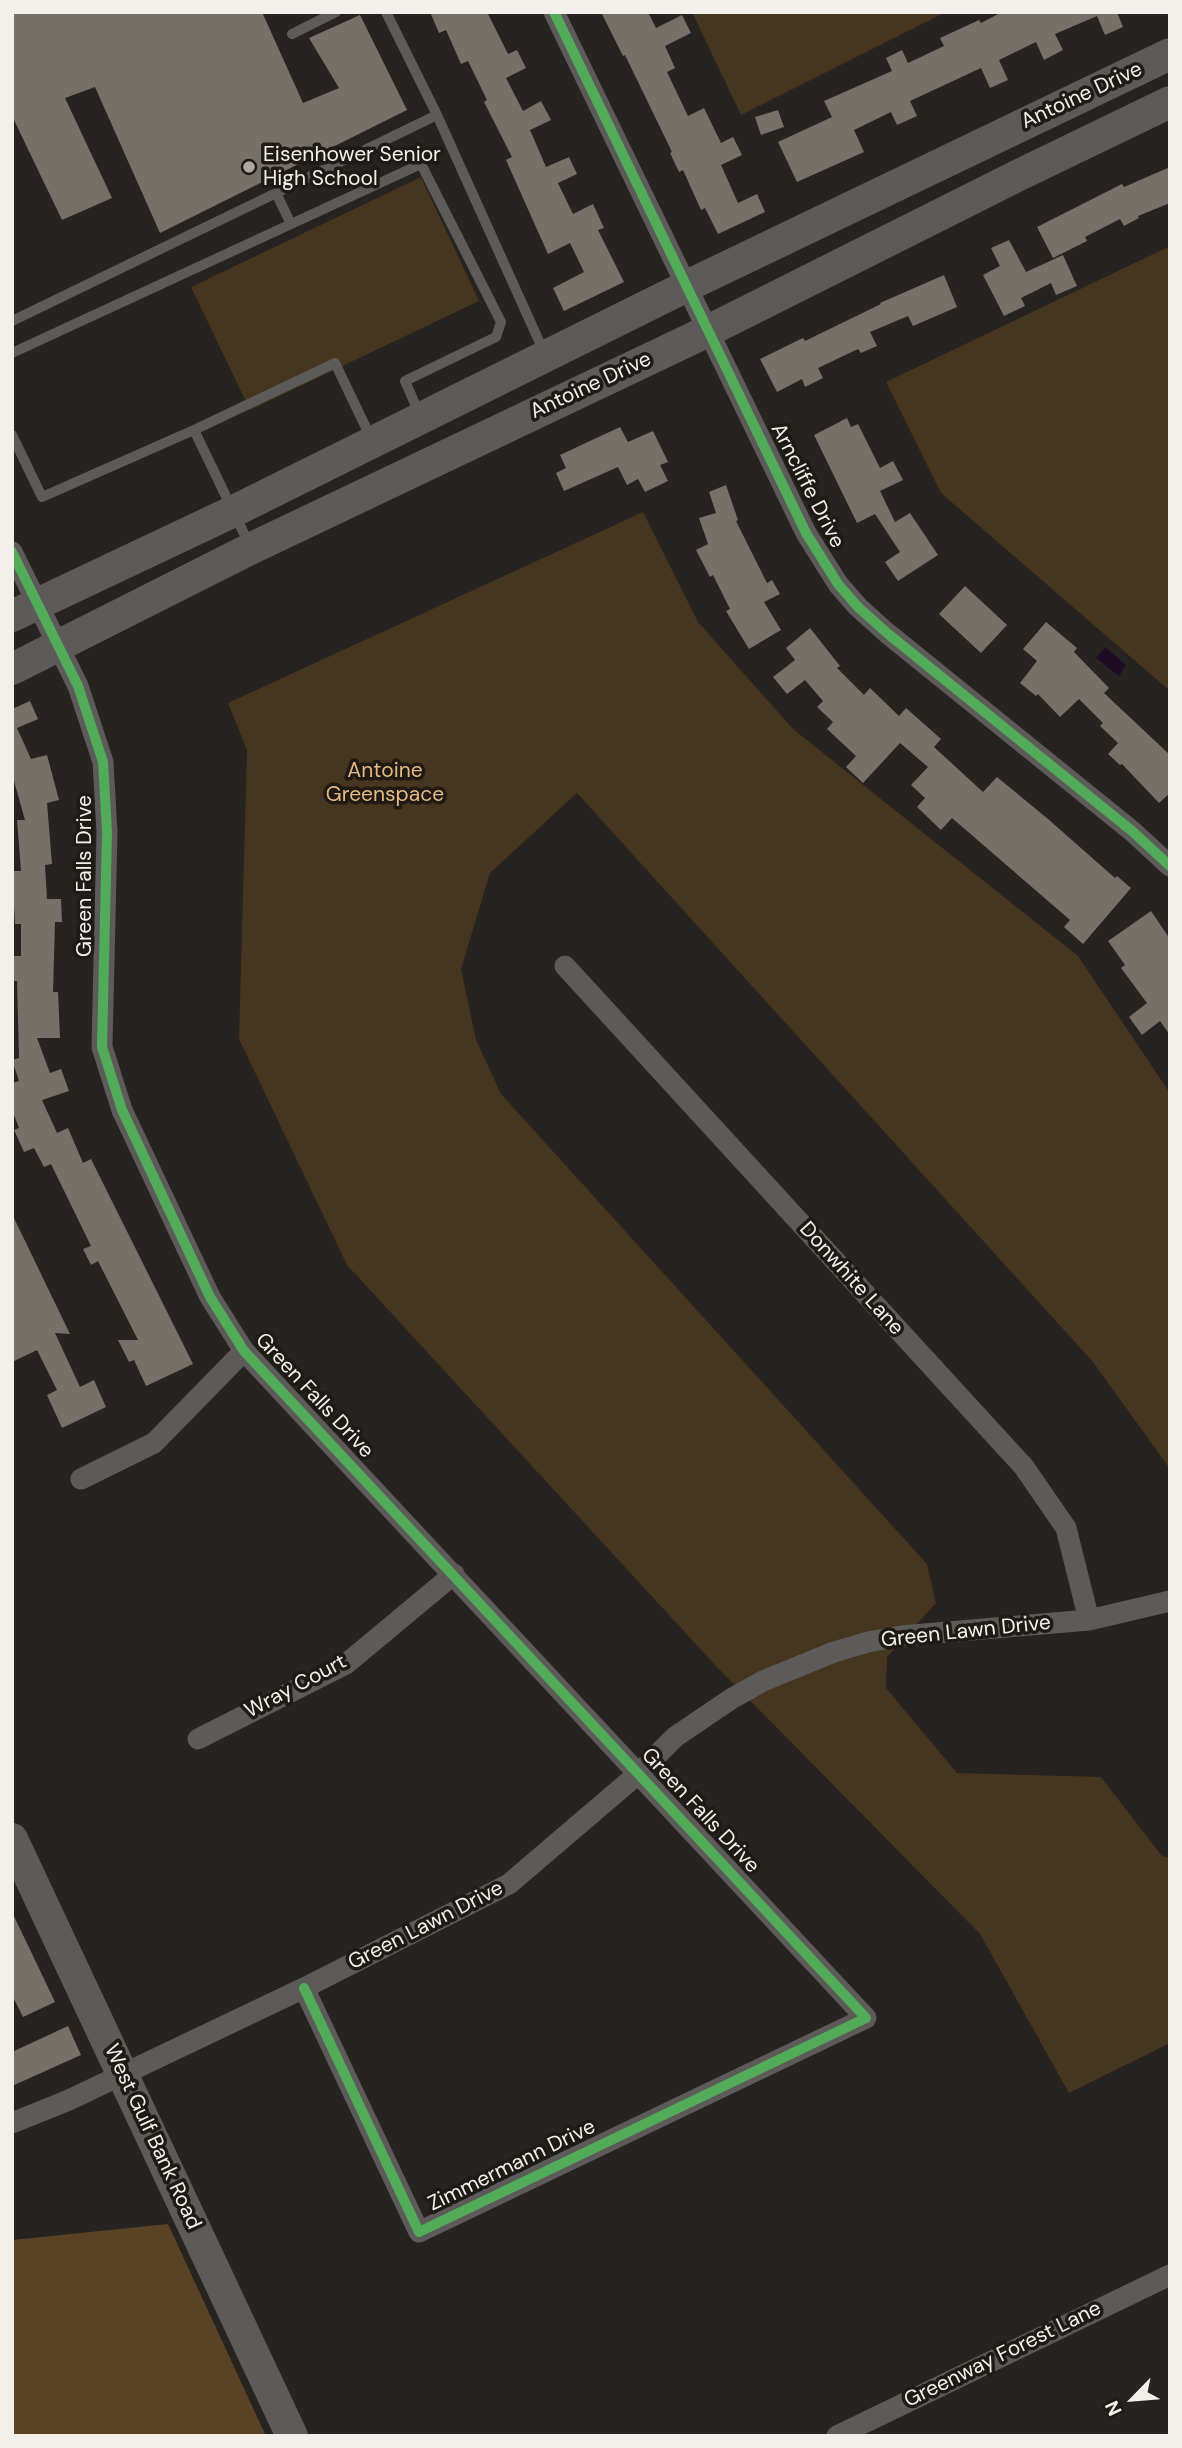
<!DOCTYPE html>
<style>
body{margin:0}
#map{position:relative;width:1182px;height:2448px;overflow:hidden;background:#262320;font-family:"DM Sans",sans-serif}
canvas{display:block}
.frame{position:absolute;inset:0;border:14px solid #f3f0ec;pointer-events:none}
.north{position:absolute;left:1098px;top:2364px;width:70px;height:70px;-webkit-text-stroke:5px #1f1a15;paint-order:stroke;rotate:245deg;font-size:19px;font-weight:700;line-height:28px;text-align:center;color:#f3f0ec}
.north::after{content:'';display:block;margin:auto;width:24px;height:32px;background:#f3f0ec;clip-path:polygon(50% 0,100% 100%,50% 72%,0 100%)}
</style>
<div id="map">
<canvas width="1182" height="2448"></canvas>
<div class="frame"></div>
<div class="north">N</div>
</div>
<script>
const c = document.querySelector('canvas').getContext('2d');
c.lineJoin = 'round';
function fillPath(path, color) { c.fillStyle = color; c.fill(path, 'evenodd'); }
const toPath = rows => new Path2D(rows.map(r => 'M' + r).join(''));
function trace(path, color, width, dash) { c.strokeStyle = color; c.lineWidth = width; c.lineCap = dash ? 'butt' : 'round'; c.setLineDash(dash || []); c.stroke(path); }
function label(font, color, halo, rows, align = 'center') {
  c.font = font + ' "DM Sans",sans-serif'; c.lineWidth = 7; c.setLineDash([]); c.textBaseline = 'middle'; c.strokeStyle = halo; c.fillStyle = color; for (const [text, x, y, turn = 0] of rows) {
    c.save(); c.translate(x, y); c.rotate((+turn || 0) * Math.PI / 180); c.textAlign = isNaN(turn) ? turn : align; if (halo) c.strokeText(text, 0, 0); c.fillText(text, 0, 0); c.restore();
  }
}
const green = toPath([
 [692,12,946,12,741,115],
 [421,177,479,301,250,410,191,287],
 [1170,246,1170,691,941,493,886,382],
 [643,512,698,622,793,729,1078,956,1170,1093,1170,1469,1093,1362,577,793,490,873,461,969,476,1040,501,1094,927,1564,936,1603,887,1657,886,1688,957,1773,1101,1777,1162,1856,1170,1858,1170,2043,1069,2093,980,1934,715,1665,347,1265,239,1039,247,750,228,703]
]);
const forest = toPath([
 [168,2224,266,2436,12,2436,12,2240]
]);
const water = toPath([
 [1105,647,1126,665,1119,676,1096,658]
]);
const building = toPath([
 [12,12,262,12,303,103,339,88,309,38,360,15,407,110,160,233,95,87,65,98,112,198,62,220,12,116],
 [430,12,487,12,508,54,517,50,526,68,506,78,523,111,541,101,551,120,530,130,546,167,569,157,577,174,558,183,573,214,593,204,604,228,598,230,624,282,564,311,553,288,584,272,570,243,548,254,506,160,512,157,484,102,487,100,468,61,461,64,446,30,439,33],
 [601,12,648,12,656,28,682,15,691,33,665,46,675,68,667,72,688,116,704,108,721,143,733,137,742,155,721,165,738,203,757,194,765,212,718,234,705,208,701,210,683,170,679,172,670,153,672,152,625,55,623,56],
 [1002,12,1117,12,1123,27,1105,35,1097,16,1055,34,1063,50,1044,60,1036,42,999,60,1008,80,990,88,981,68,910,101,917,116,897,125,891,112,854,130,864,152,797,182,778,142,832,117,824,101,892,71,886,58,902,50,908,63,944,46,940,38,979,20,981,23],
 [778,110,784,127,761,135,755,117],
 [1170,167,1170,203,1138,216,1139,218,1124,226,1120,219,1085,237,1087,241,1053,258,1037,227,1122,184,1124,187],
 [1009,240,1026,272,1063,255,1077,286,1056,295,1051,283,1021,298,1025,306,1004,316,983,275,1000,266,991,248],
 [944,275,957,307,913,326,908,316,870,332,877,346,861,353,858,349,818,368,823,378,805,387,802,379,777,392,760,359,803,338,805,341,881,304,880,303],
 [847,418,851,427,858,424,880,468,893,461,903,480,880,491,895,522,910,513,938,555,898,581,885,562,900,552,875,514,857,523,814,435],
 [620,427,628,442,653,431,668,462,660,465,668,481,645,492,638,479,627,485,618,467,564,491,556,473,566,468,560,455],
 [726,485,738,520,736,521,767,583,772,580,780,594,764,602,781,630,749,649,726,611,730,609,713,575,710,577,696,550,708,544,699,518,716,513,709,492],
 [965,586,1007,625,981,653,939,614],
 [1046,622,1077,648,1074,652,1109,688,1104,693,1170,755,1170,793,1159,803,1122,764,1120,765,1108,754,1118,743,1100,726,1103,723,1079,699,1060,717,1038,694,1036,696,1020,683,1037,661,1023,649],
 [810,628,840,666,837,668,864,695,870,688,899,716,906,708,941,739,934,747,983,792,997,777,1048,819,1115,878,1117,876,1131,888,1083,944,1064,927,1070,920,952,818,941,830,917,807,925,798,911,785,928,767,900,743,863,783,846,767,856,756,827,729,833,722,817,707,823,701,805,680,787,694,773,677,795,660,786,648],
 [30,701,38,719,17,728,31,759,47,755,59,800,47,803,52,864,45,865,47,899,61,899,62,922,55,922,53,992,58,992,60,1038,37,1038,50,1073,61,1069,69,1091,42,1100,57,1133,68,1128,83,1163,91,1159,193,1364,146,1386,134,1360,129,1362,118,1340,138,1340,98,1261,91,1265,83,1249,91,1246,51,1164,44,1167,34,1148,24,1152,14,1130,19,1128,12,1110,12,1083,19,1081,12,1060,19,1058,17,981,12,981,12,956,21,956,21,924,15,924,12,871,21,871,17,820,25,820,12,774,12,709],
 [1151,911,1170,939,1170,1035,1160,1021,1142,1035,1129,1017,1147,1003,1121,968,1125,965,1108,941],
 [12,1214,70,1334,55,1333,80,1387,94,1380,106,1407,62,1428,47,1395,57,1390,37,1350,12,1362],
 [12,1912,55,2002,23,2017,12,1995],
 [68,2026,81,2055,12,2086,12,2052]
]);
const lane = toPath([
 [386,12,437,115],
 [292,34,336,12],
 [276,193,291,224],
 [12,321,437,115,544,352],
 [12,353,421,164,501,322,496,337,405,381,420,415],
 [12,435,42,497,194,430],
 [250,546,194,430,335,363,371,438]
]);
const street = toPath([
 [554,12,806,533,838,584,858,607,887,633,1132,831,1170,866],
 [12,552,78,686,103,762,107,832,102,1047,122,1110,210,1297,244,1351,866,2018,419,2232,304,1988],
 [565,966,1024,1467,1066,1528,1089,1620],
 [81,1479,154,1443,244,1351],
 [198,1739,346,1664,454,1574],
 [12,2123,69,2100,304,1988,509,1884,639,1773,675,1737,731,1699,763,1681,834,1652,868,1642,901,1636,1089,1620,1170,1601],
 [837,2436,1170,2275]
]);
const secondary = toPath([
 [12,616,234,511,687,286,1170,54],
 [12,669,252,548,708,331,1019,175,1170,102],
 [12,1839,292,2436]
]);
const cycleway = toPath([
 [554,12,806,533,838,584,858,607,887,633,1132,831,1170,866],
 [12,552,78,686,103,762,107,832,102,1047,122,1110,210,1297,244,1351,866,2018,419,2232,304,1988]
]);
const markers = [
 [249,167,7,"#aba8a5"]
];
const streetNames = [
 ["Antoine Drive",1082,96,-25],
 ["Antoine Drive",591,386,-25],
 ["Arncliffe Drive",807,486,63],
 ["Green Falls Drive",85,876,-90],
 ["Donwhite Lane",851,1279,48],
 ["Green Falls Drive",314,1396,47],
 ["Green Lawn Drive",966,1632,-6],
 ["Wray Court",296,1687,-28],
 ["Green Falls Drive",700,1811,47],
 ["Green Lawn Drive",426,1926,-27],
 ["West Gulf Bank Road",152,2137,65],
 ["Zimmermann Drive",512,2166,-26],
 ["Greenway Forest Lane",1003,2355,-26]
];
const poiNames = [
 ["Eisenhower Senior",263,155],
 ["High School",263,179]
];
const parkNames = [
 ["Antoine",385,771],
 ["Greenspace",385,795]
];
fillPath(green, '#46351f');
fillPath(forest, '#594324');
fillPath(water, '#1e0b26');
fillPath(building, '#777068');
trace(lane, '#5d5b59', 10);
trace(street, '#5d5b59', 21);
trace(secondary, '#5d5b59', 32);
trace(cycleway, '#51ab58', 10);
for (const [x, y, r, color] of markers) { const dot = new Path2D(); dot.arc(x, y, r, 0, 2 * Math.PI); c.fillStyle = color; c.fill(dot); trace(dot, '#1f1a15', 2.5); }
label('21px', '#f3f0ec', '#1f1a15', streetNames);
label('21px', '#f3f0ec', '#1f1a15', poiNames, 'left');
label('21px', '#e6ba7f', '#1f1a15', parkNames);
</script>
